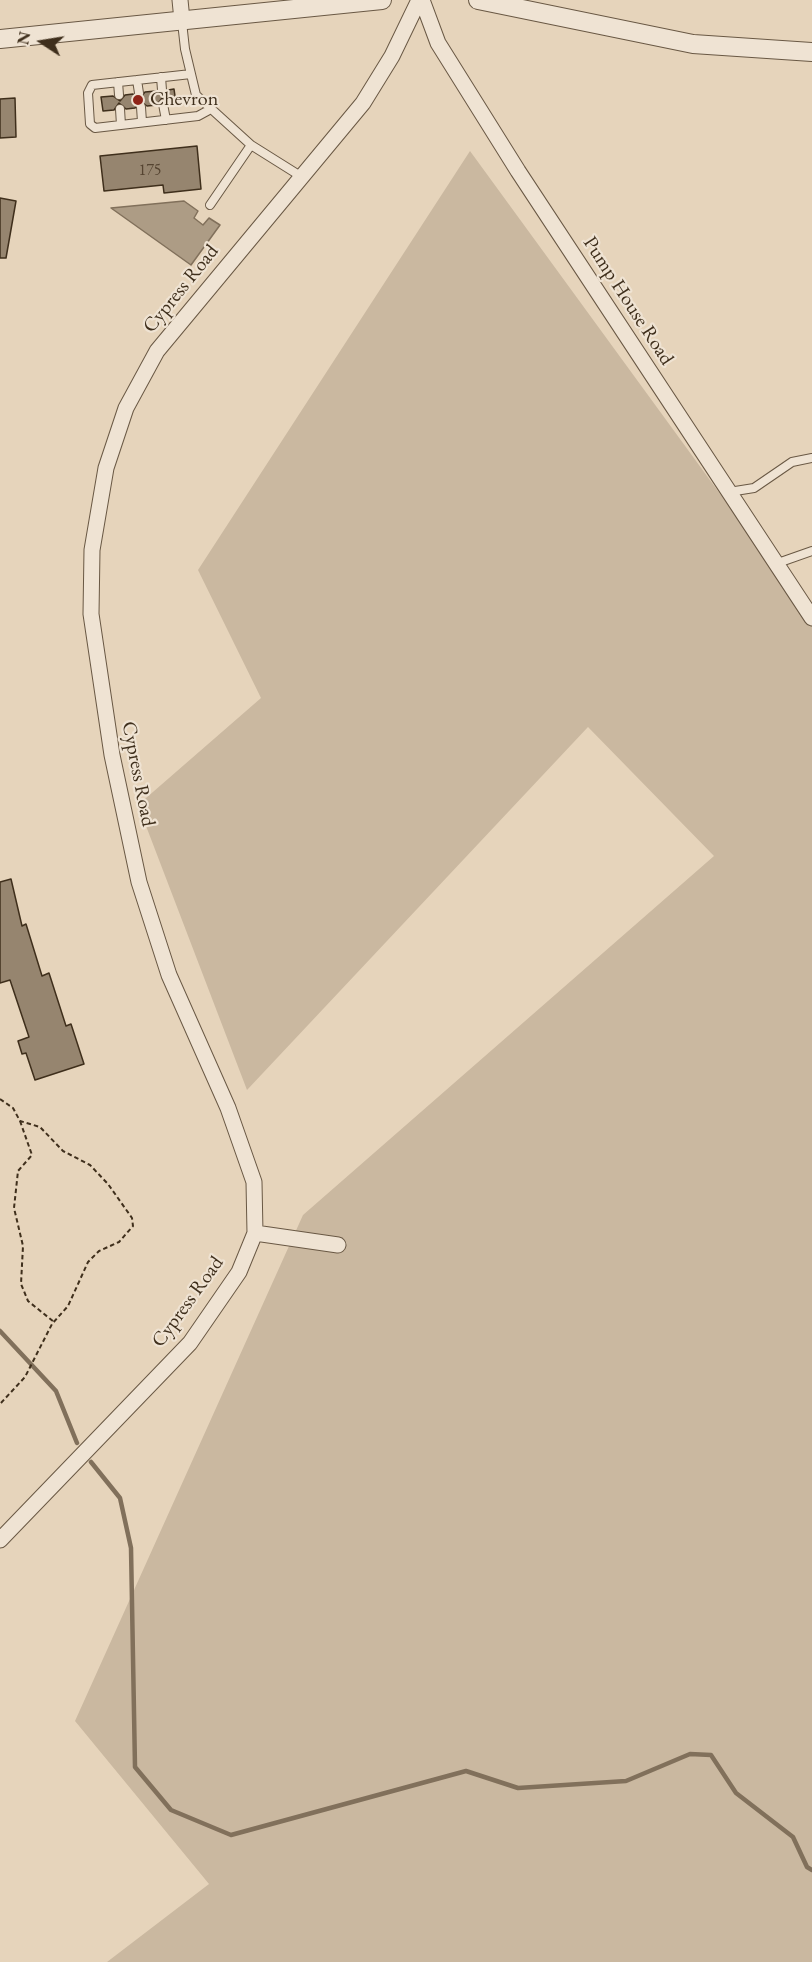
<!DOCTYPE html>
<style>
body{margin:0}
#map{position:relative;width:812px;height:1962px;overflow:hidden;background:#e6d4bb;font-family:"EB Garamond",serif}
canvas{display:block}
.north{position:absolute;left:12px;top:12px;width:60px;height:60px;-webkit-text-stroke:4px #efe3d3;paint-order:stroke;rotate:282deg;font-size:16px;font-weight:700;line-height:24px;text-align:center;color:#3f2f1c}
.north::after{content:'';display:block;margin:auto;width:21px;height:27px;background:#3f2f1c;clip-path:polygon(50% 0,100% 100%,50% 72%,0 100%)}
</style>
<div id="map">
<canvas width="812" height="1962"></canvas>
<div class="north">N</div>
</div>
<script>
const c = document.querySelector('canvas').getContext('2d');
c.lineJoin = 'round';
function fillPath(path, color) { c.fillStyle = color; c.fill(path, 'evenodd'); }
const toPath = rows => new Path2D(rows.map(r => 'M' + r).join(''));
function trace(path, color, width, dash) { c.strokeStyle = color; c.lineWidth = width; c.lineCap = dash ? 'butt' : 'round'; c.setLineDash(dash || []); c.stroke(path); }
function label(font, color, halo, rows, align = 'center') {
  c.font = font + ' "EB Garamond",serif'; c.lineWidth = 4.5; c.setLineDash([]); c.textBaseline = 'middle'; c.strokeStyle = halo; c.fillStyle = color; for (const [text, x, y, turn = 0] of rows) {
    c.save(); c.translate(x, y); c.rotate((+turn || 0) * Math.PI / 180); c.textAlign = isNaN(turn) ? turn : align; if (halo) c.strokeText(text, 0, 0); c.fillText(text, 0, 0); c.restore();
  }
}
const green = toPath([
 [470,151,812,620,812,1962,107,1962,209,1884,75,1721,303,1215,714,856,588,727,247,1090,138,805,261,698,198,570]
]);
const water = toPath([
 [184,201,198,211,194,218,203,225,209,218,220,225,191,265,111,208,184,201]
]);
const stream = toPath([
 [0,1331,56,1391,77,1443],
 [91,1462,120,1498,131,1548,135,1767,171,1810,231,1835,466,1771,518,1788,626,1781,690,1754,711,1755,736,1793,793,1837,807,1867,812,1870]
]);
const building = toPath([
 [174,89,176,103,169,104,162,98,157,105,147,106,140,101,135,108,126,109,119,103,114,110,103,111,101,97,113,96,120,101,125,95,133,94,139,99,145,92,156,91,163,96,168,90,174,89],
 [15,98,16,137,0,138,0,99,15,98],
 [197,146,201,189,164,193,163,185,104,191,100,156,197,146],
 [0,198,16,201,6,258,0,258,0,198],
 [11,879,22,926,26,924,42,976,49,973,66,1026,71,1024,84,1064,35,1080,26,1053,22,1054,18,1041,29,1037,10,980,0,983,0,882,11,879]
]);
const path = toPath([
 [0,1099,13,1108,20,1121,40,1127,63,1151,90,1165,108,1184,132,1218,133,1226,119,1242,99,1251,88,1262,68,1306,52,1324,25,1377,0,1404],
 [20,1121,32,1155,18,1171,14,1208,23,1246,21,1284,28,1301,54,1322]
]);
const service = toPath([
 [182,22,185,49,196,95,251,145,302,177],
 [191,74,92,85,88,93,90,124,95,128,198,116,209,110],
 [161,77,162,90],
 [137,80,139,93],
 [118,82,119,95],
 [163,104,166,120],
 [141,107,142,122],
 [120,109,121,125],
 [210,205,251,145],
 [729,492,754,488,792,462,812,458],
 [775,564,812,551]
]);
const minor = toPath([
 [180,0,182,20],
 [422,0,438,43,518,171,812,618],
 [255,1233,338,1245],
 [0,1540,190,1343,239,1272,255,1233,254,1182,228,1108,169,975,139,882,112,755,91,614,92,550,106,468,126,408,157,351,363,103,392,56,419,0]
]);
const tertiary = toPath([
 [478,0,693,44,812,52],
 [0,39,382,0]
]);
const markers = [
 [138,100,6,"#8f2418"]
];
const numberNames = [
 ["175",150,171]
];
const poiNames = [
 ["Chevron",150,100]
];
const streetNames = [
 ["Cypress Road",181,289,-51],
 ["Pump House Road",628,301,57],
 ["Cypress Road",138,774,79],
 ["Cypress Road",188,1302,-54]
];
fillPath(green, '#cab8a0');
fillPath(water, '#ad9c85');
trace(water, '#81705b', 1.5);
trace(stream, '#81705b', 4.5);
fillPath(building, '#96856f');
trace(building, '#3f2f1c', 1.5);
trace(service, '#695844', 10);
trace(minor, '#695844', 17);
trace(tertiary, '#695844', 20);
trace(path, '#3f2f1c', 2, [4.5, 3]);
trace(service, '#efe3d3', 8);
trace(minor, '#efe3d3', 15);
trace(tertiary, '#efe3d3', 18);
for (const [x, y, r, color] of markers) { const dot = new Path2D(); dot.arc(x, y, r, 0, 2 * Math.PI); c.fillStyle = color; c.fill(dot); trace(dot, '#efe3d3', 2); }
label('16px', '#554431', null, numberNames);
label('20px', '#3f2f1c', '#efe3d3', poiNames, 'left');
label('20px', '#3f2f1c', '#efe3d3', streetNames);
</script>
